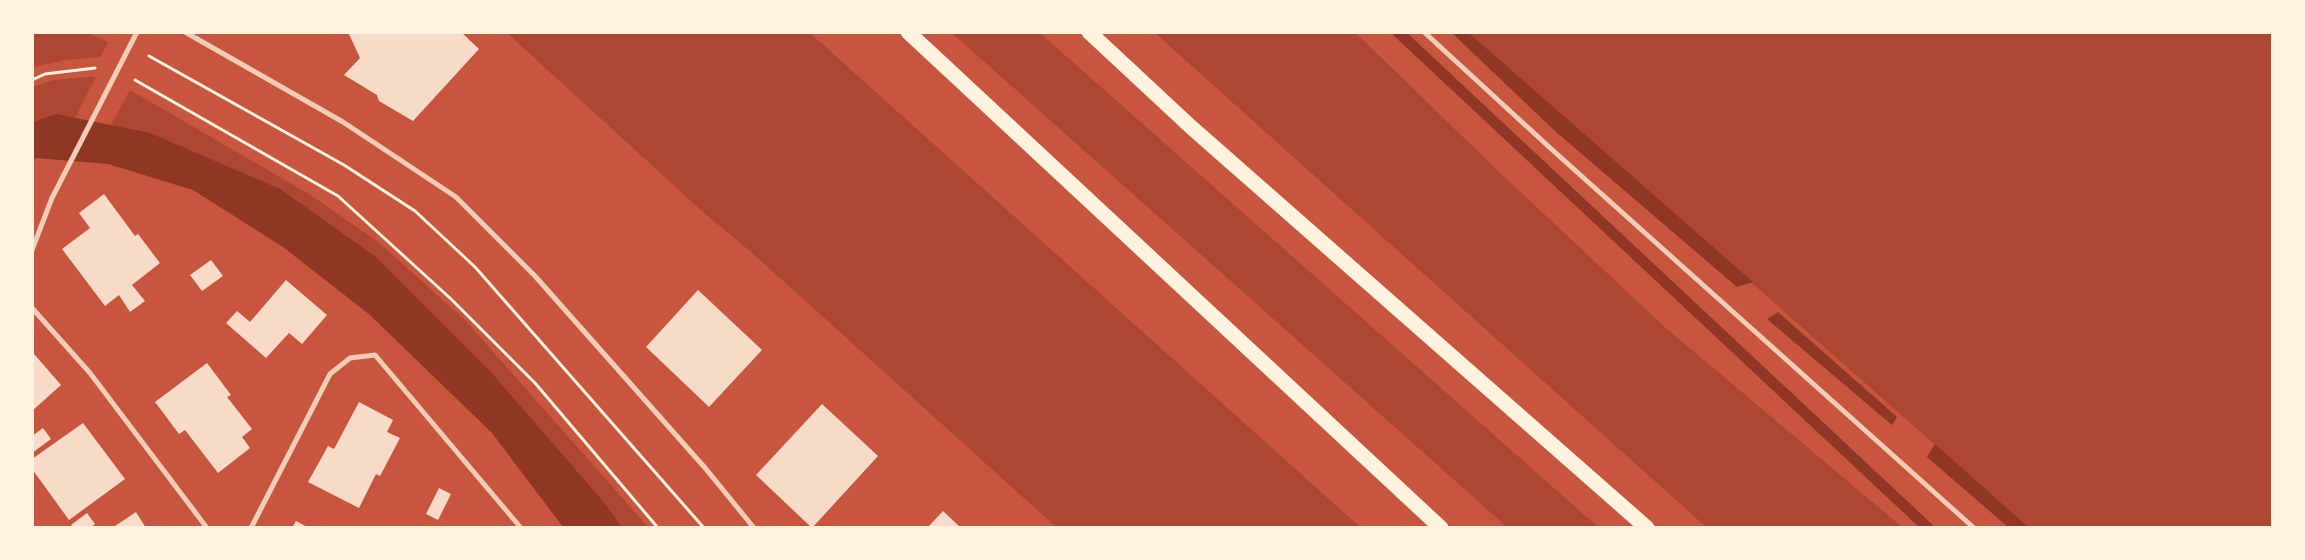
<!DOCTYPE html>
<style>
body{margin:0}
#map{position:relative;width:2305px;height:560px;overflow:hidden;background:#c8553d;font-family:Signika,sans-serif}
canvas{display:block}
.frame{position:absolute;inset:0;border:34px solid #fff3e0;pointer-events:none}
</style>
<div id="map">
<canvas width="2305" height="560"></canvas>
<div class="frame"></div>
</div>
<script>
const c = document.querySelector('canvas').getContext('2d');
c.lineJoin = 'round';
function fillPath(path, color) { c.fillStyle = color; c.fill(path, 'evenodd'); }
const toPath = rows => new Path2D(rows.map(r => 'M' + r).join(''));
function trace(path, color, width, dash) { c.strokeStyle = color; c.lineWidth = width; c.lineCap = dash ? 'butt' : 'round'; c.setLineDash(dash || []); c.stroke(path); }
const green = toPath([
 [33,32,89,33,108,42,100,57,65,60,33,67],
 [507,33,810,33,1360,527,1056,527,750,251,703,212],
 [952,33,1040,33,1598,527,1507,527],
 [1155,33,1356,33,1497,170,1667,329,1902,527,1706,527],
 [1469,33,2272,33,2272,527,2028,527],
 [87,77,96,77,75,118,56,115,33,122,32,87,54,80],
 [130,90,309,194,377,241,465,320,648,527,622,527,603,501,491,372,111,125]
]);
const water = toPath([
 [1452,33,1469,33,1753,282,1737,287,1555,131],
 [56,114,150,133,280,189,376,257,491,372,603,501,622,527,563,527,492,433,370,315,283,247,193,190,108,164,36,158,33,161,33,122],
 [1778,312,1897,417,1892,425,1767,319],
 [1935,444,2028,527,2008,527,1927,457]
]);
const stream = toPath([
 [1398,32,1928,528]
]);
const building = toPath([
 [348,32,461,32,479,49,413,121,379,101,377,95,344,75,360,58],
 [104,194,135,236,138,234,160,263,132,285,145,301,130,312,119,295,105,306,62,249,90,228,79,213],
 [211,260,223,276,202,291,190,275],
 [286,280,327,315,302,344,289,333,266,358,226,323,237,311,250,322],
 [698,290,762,350,709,407,646,347],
 [34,354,61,385,32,411,32,355],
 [207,363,231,395,227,397,252,429,242,437,250,448,218,473,185,430,179,434,155,402],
 [359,402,393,420,387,432,400,438,380,476,376,474,359,508,308,482,328,446,334,449],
 [822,404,878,456,812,528,756,475],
 [83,423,125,479,69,520,32,469,32,459],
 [43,428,51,439,32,453,32,436],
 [439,488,451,494,438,520,426,514],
 [943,511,961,528,927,528],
 [136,512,146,528,112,528],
 [87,513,95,524,90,528,73,528,71,525],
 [296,521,309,528,292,528]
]);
const path = toPath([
 [149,56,344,165,415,211,475,267,704,528],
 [32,80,45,74,95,68],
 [135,80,338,196,451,299,535,383,658,528]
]);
const minor = toPath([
 [185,32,343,122,456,197,535,276,706,469,754,528],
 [1424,32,1548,146,1974,528],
 [32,250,52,198,137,32],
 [32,308,90,373,207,528],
 [251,528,330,374,350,358,375,355,521,528]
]);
const motorway = toPath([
 [908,32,1441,528],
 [1089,32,1191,127,1647,528]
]);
fillPath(green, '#ae4732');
fillPath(water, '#8f3625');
trace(stream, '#8f3625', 11);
fillPath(building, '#f7dbc8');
trace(path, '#fff3e0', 3);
trace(minor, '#f1ccb7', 5);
trace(motorway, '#fff3e0', 15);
</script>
